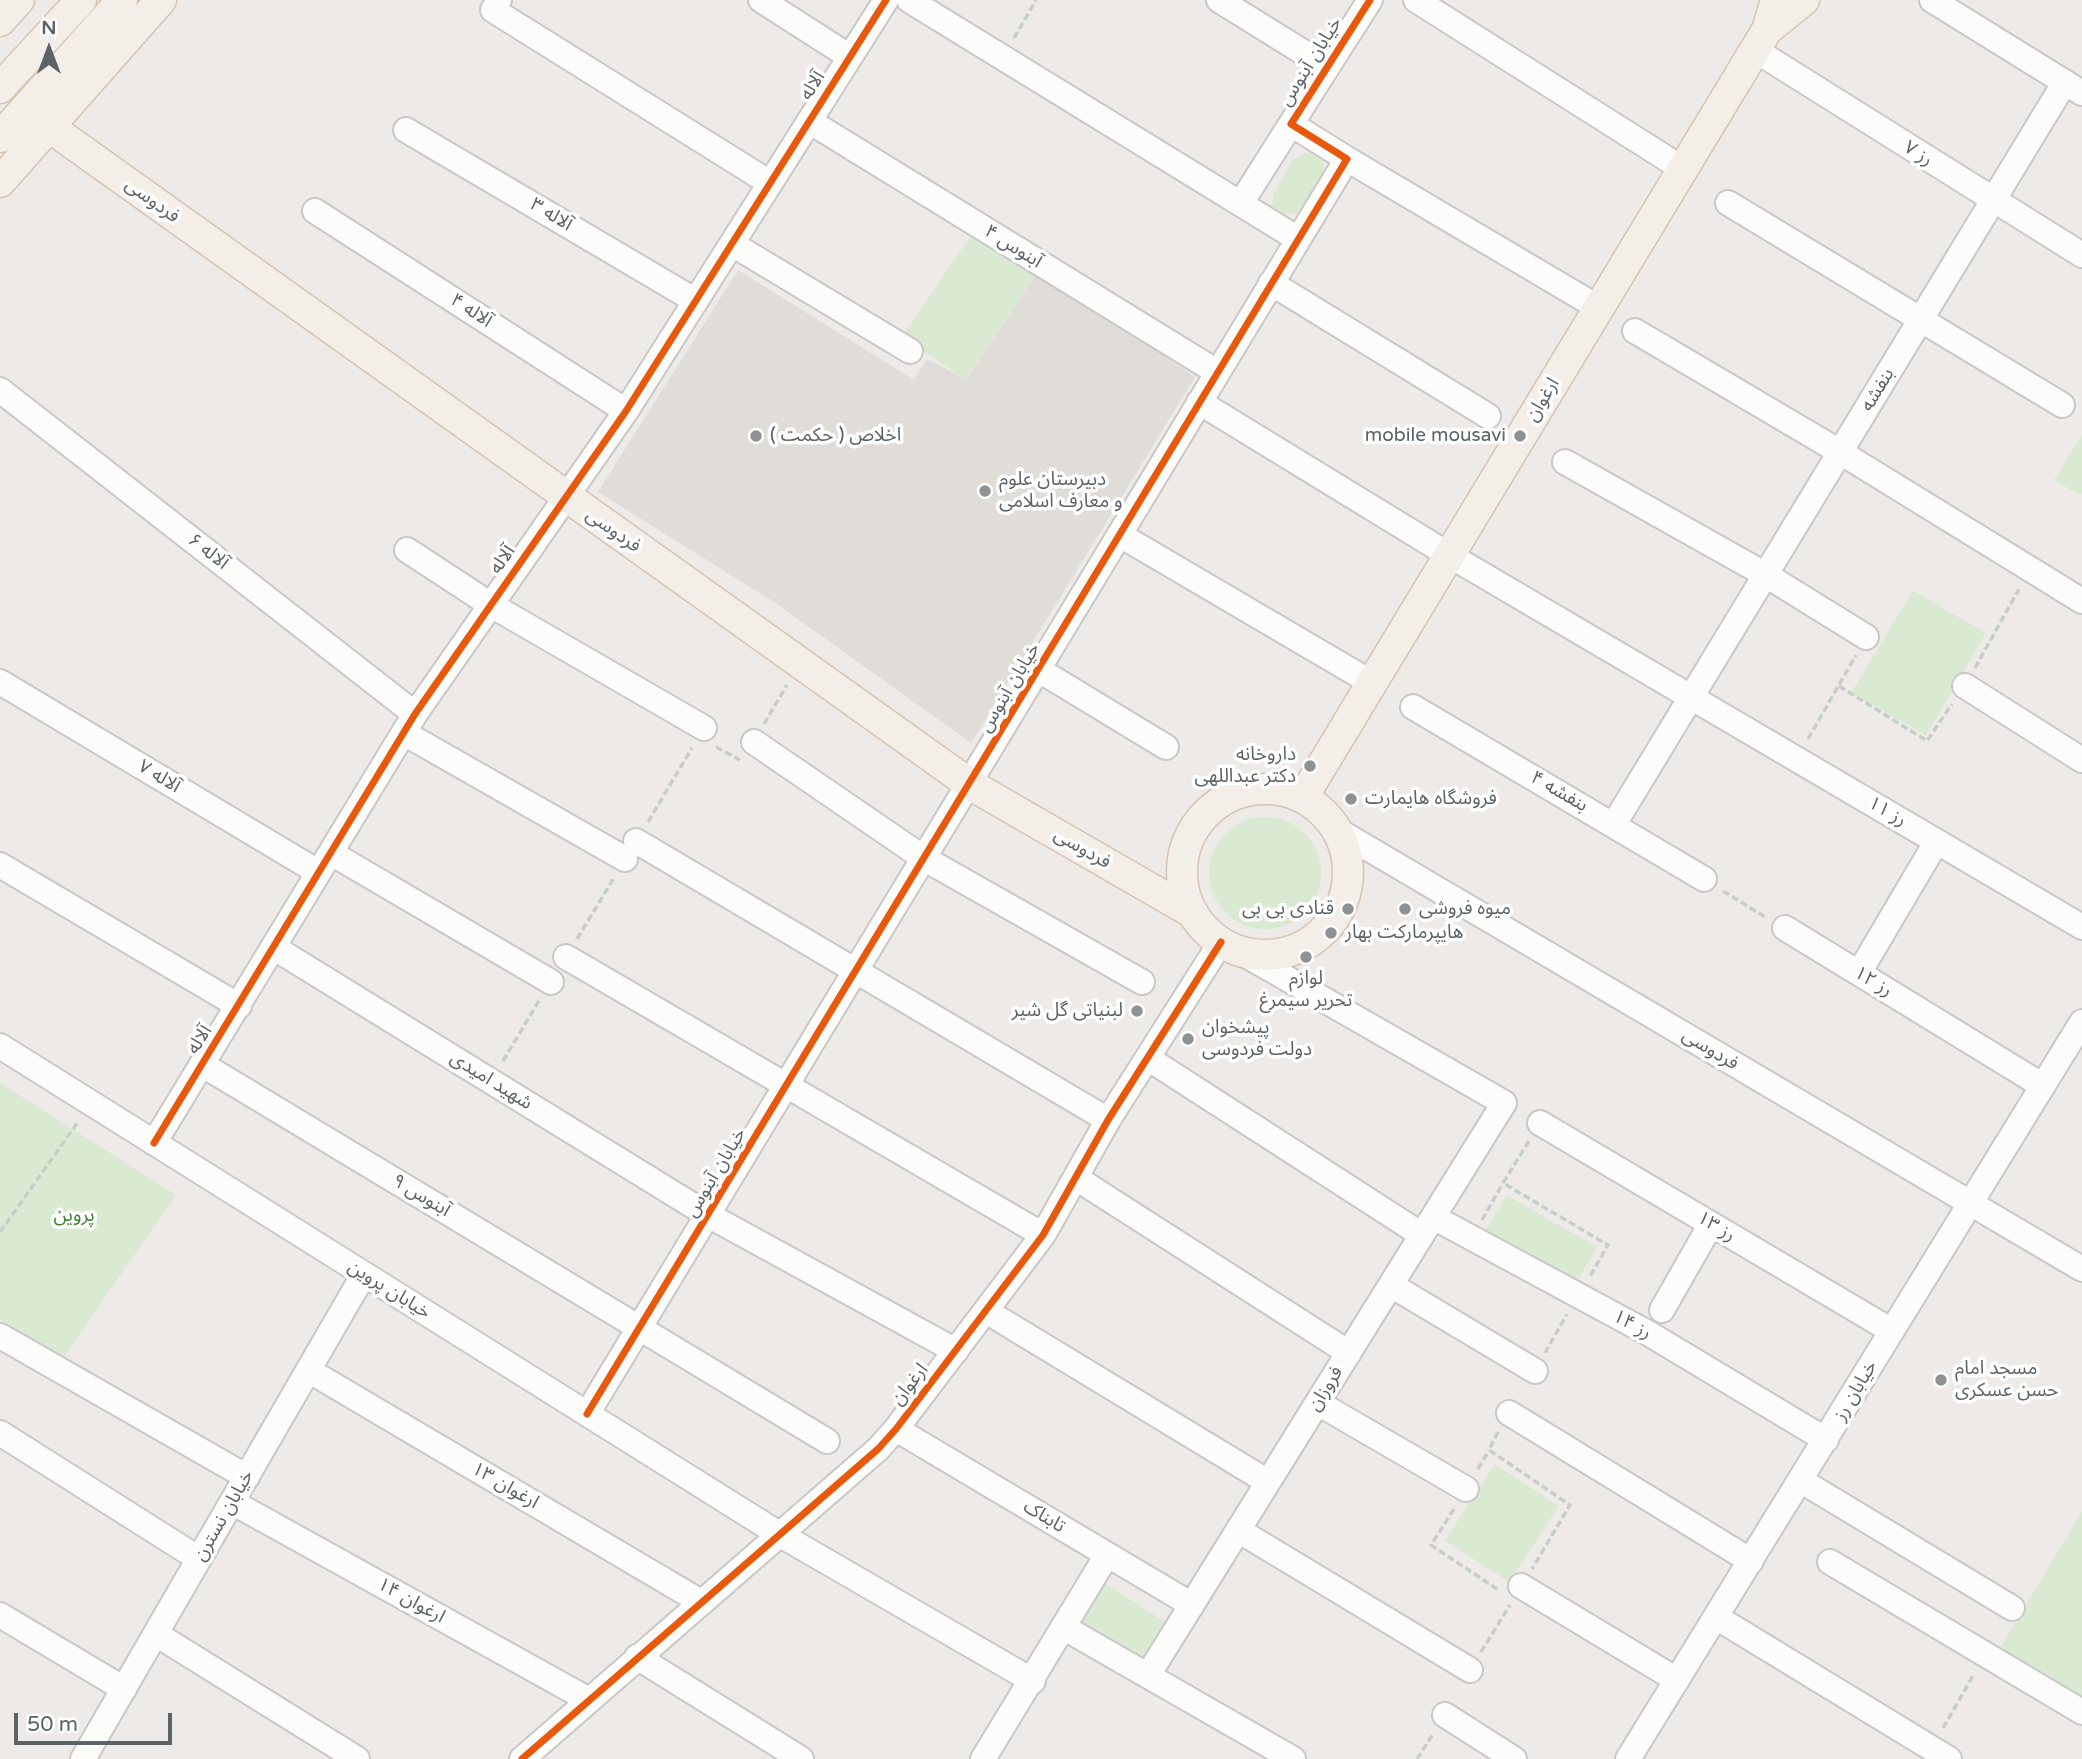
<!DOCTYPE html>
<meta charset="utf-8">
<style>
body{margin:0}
#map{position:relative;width:2082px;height:1759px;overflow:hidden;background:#edeae7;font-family:"Varela Round",sans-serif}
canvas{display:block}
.north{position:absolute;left:14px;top:14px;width:70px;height:70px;-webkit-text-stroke:5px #fff;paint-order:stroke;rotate:0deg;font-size:19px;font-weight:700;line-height:28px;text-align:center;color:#5c6366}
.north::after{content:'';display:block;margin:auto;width:24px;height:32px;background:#5c6366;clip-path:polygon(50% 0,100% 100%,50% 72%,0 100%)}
.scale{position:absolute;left:14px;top:1713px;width:158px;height:32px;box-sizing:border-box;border:4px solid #5c6366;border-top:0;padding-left:9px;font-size:21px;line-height:24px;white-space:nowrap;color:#5c6366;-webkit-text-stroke:5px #fff;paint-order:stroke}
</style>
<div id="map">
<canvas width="2082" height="1759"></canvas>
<div class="north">N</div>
<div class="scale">50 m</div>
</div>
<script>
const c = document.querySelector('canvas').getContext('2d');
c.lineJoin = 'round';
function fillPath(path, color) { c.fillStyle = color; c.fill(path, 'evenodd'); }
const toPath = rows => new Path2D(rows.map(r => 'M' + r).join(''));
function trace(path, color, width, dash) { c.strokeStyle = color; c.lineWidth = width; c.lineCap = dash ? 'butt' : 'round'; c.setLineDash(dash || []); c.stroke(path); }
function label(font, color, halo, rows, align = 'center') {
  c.font = font + ' "Varela Round","Noto Sans Arabic",sans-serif'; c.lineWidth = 7; c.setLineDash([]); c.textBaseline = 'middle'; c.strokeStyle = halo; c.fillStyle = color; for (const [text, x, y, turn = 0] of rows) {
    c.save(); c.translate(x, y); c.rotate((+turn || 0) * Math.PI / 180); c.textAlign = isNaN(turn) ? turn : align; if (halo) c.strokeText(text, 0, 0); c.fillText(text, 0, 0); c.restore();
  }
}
const education = toPath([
 [738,270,914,380,927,359,966,379,1039,270,1195,377,971,743,774,602,598,492]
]);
const green = toPath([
 [1305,153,1315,153,1322,157,1324,169,1320,181,1299,213,1279,214,1272,206,1273,195,1292,161],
 [976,228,1039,270,965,379,902,337],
 [2082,435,2082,492,2080,495,2054,480],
 [1913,591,1986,633,1926,735,1851,693],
 '1209 873a56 56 0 1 1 112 0a56 56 0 1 1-112 0Z',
 [0,1083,176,1195,62,1359,0,1319],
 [1506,1195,1597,1247,1572,1290,1481,1238],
 [1495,1464,1559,1506,1509,1582,1445,1540],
 [2082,1511,2082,1709,1995,1657],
 [1103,1582,1165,1622,1142,1659,1080,1620]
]);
const path = toPath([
 [1014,38,1036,0],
 [1975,668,2019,589],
 [1839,686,1927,741,1952,704],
 [764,724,787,685],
 [1808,739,1856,655],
 [716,747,740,760],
 [648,822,692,748],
 [1723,891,1767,918],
 [577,939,615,876],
 [503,1061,540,999],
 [1529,1141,1503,1183,1608,1245,1589,1278],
 [1482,1220,1503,1183],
 [0,1232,78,1122],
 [1545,1353,1567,1314],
 [1498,1432,1489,1450,1570,1505,1532,1569],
 [1478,1469,1489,1450],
 [1454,1509,1431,1545,1500,1591],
 [1481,1652,1510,1605],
 [1943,1728,1974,1674],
 [1417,1759,1433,1734]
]);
const minor = toPath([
 [499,0,493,10,770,183],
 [761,0,850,57],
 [909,0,1298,239],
 [1219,0,1327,67],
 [1416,0,1683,169],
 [1932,0,2082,93],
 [1755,50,2082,255],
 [809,121,1217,372],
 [406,130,696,301],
 [1347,159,1599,308],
 [1241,203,1291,124],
 [1728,203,2062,405],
 [315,211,626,411],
 [732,244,910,351],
 [1271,283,1488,416],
 [1635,331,1840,452,2082,601],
 [0,390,415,714],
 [1199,402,1449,555,2082,927],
 [1565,462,1766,575,1866,637],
 [1120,535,1372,683],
 [407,550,491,605,704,728],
 [1039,670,1166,747],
 [0,682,318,872],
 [1965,686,2082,760],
 [1413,707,1704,879],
 [404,733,625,859],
 [754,742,925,859,1142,982],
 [1614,824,2065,82],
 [1337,830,2082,1269],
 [636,841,1108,1120],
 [331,853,551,982],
 [0,865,239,1006],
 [1785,928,2043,1086],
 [273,947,708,1215,956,1351],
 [566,957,1043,1235],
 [1859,973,1931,851],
 [0,1046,779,1534,1033,1681],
 [1149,1059,1422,1235],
 [203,1065,827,1441],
 [1540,1123,1892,1331],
 [154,1143,415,714,626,411,886,0],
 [1076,1178,1349,1353],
 [1433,1217,1648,1333,1826,1440],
 [1391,1285,1535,1371],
 [1662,1310,1711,1224],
 [986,1311,1268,1482],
 [0,1336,247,1477],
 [308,1370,701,1602],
 [1318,1403,1466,1489],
 [1509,1413,1751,1561],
 [587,1414,1347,159,1291,124,1370,0],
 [896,1429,1192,1605],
 [0,1433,199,1559],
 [1800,1480,2012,1608],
 [232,1502,589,1700],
 [1238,1530,1470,1670],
 [1830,1562,2082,1712],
 [1521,1586,1677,1680],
 [0,1615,124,1689],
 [1716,1617,1949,1759],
 [1063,1627,1293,1759],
 [156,1634,357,1759],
 [637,1657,801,1759],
 [1148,1675,1504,1103,1239,951],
 [1445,1715,1514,1759],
 [83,1759,364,1274],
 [522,1759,878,1449,896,1429,1043,1235,1108,1120,1221,942],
 [983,1759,1107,1555],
 [1628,1759,2082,1022]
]);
const major = toPath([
 [0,21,19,0],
 [1767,30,1804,0],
 [0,88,81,0],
 [48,126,971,785,1193,913],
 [0,137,122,0],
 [0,182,161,0],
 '1182 872a83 83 0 1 1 166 0a83 83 0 1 1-166 0Z',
 [1303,797,1767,30,1776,0]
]);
const cycleway = toPath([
 [154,1143,415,714,626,411,886,0],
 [587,1414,1347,159,1291,124,1370,0],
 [522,1759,878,1449,896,1429,1043,1235,1108,1120,1221,942]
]);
const markers = [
 [756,436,7,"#8f9293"],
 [1520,436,7,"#8f9293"],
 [985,491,7,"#8f9293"],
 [1310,766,7,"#8f9293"],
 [1351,799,7,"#8f9293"],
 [1348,909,7,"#8f9293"],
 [1405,909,7,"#8f9293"],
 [1331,933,7,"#8f9293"],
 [1306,957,7,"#8f9293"],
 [1137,1011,7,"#8f9293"],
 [1188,1039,7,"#8f9293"],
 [1941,1380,7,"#8f9293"]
];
const streetNames = [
 ["خیابان آبنوس",1311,62,-58],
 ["آلاله",813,86,-58],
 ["رز ۷",1918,154,32],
 ["فردوسی",152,201,36],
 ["آلاله ۳",551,215,31],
 ["آبنوس ۴",1013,247,32],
 ["آلاله ۴",471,311,33],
 ["بنفشه",1878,390,-59],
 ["ارغوان",1543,400,-59],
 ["فردوسی",613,531,35],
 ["آلاله ۶",208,552,38],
 ["آلاله",503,560,-55],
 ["خیابان آبنوس",1010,688,-59],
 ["آلاله ۷",159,777,31],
 ["بنفشه ۴",1559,792,30],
 ["رز ۱۱",1887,812,30],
 ["فردوسی",1082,849,30],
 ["رز ۱۲",1873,982,31],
 ["آلاله",200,1040,-58],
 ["فردوسی",1710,1050,31],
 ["شهید امیدی",491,1081,32],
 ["خیابان آبنوس",716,1173,-59],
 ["آبنوس ۹",421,1196,31],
 ["رز ۱۳",1716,1227,31],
 ["خیابان پروین",389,1290,32],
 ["رز ۱۴",1632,1325,29],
 ["ارغوان",910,1385,-52],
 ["فروزان",1326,1389,-58],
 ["خیابان رز",1856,1391,-59],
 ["ارغوان ۱۳",505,1486,30],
 ["خیابان نسترن",224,1516,-60],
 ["تابناک",1044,1517,31],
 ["ارغوان ۱۴",411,1601,29]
];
const poiNames = [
 ["اخلاص ( حکمت )",770,436],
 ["mobile mousavi",1506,436,"right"],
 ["دبیرستان علوم",999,480],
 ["و معارف اسلامی",999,502],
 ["داروخانه",1296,755,"right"],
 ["دکتر عبداللهی",1296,777,"right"],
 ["فروشگاه هایمارت",1365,799],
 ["قنادی بی بی",1334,909,"right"],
 ["میوه فروشی",1419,909],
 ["هایپرمارکت بهار",1345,933],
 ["لوازم",1306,979,"center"],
 ["تحریر سیمرغ",1306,1001,"center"],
 ["لبنیاتی گل شیر",1123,1011,"right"],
 ["پیشخوان",1202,1028],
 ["دولت فردوسی",1202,1050],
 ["مسجد امام",1955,1369],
 ["حسن عسکری",1955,1391]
];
const parkNames = [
 ["پروین",74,1216]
];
fillPath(education, '#e0dcd7');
fillPath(green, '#dae9d1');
trace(minor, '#c8c8c8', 28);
trace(major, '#d6c4b3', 33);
trace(path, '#c7cec8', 3.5, [7, 3.5]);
trace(minor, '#fcfcfb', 24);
trace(major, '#f3eee8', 30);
trace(cycleway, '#e8590c', 7);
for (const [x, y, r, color] of markers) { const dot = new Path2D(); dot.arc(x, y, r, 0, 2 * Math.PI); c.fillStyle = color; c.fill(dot); trace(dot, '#fff', 2.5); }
label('19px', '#5c6366', '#fff', streetNames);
label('19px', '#5c6366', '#fff', poiNames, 'left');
label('19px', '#40822f', '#fff', parkNames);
</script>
